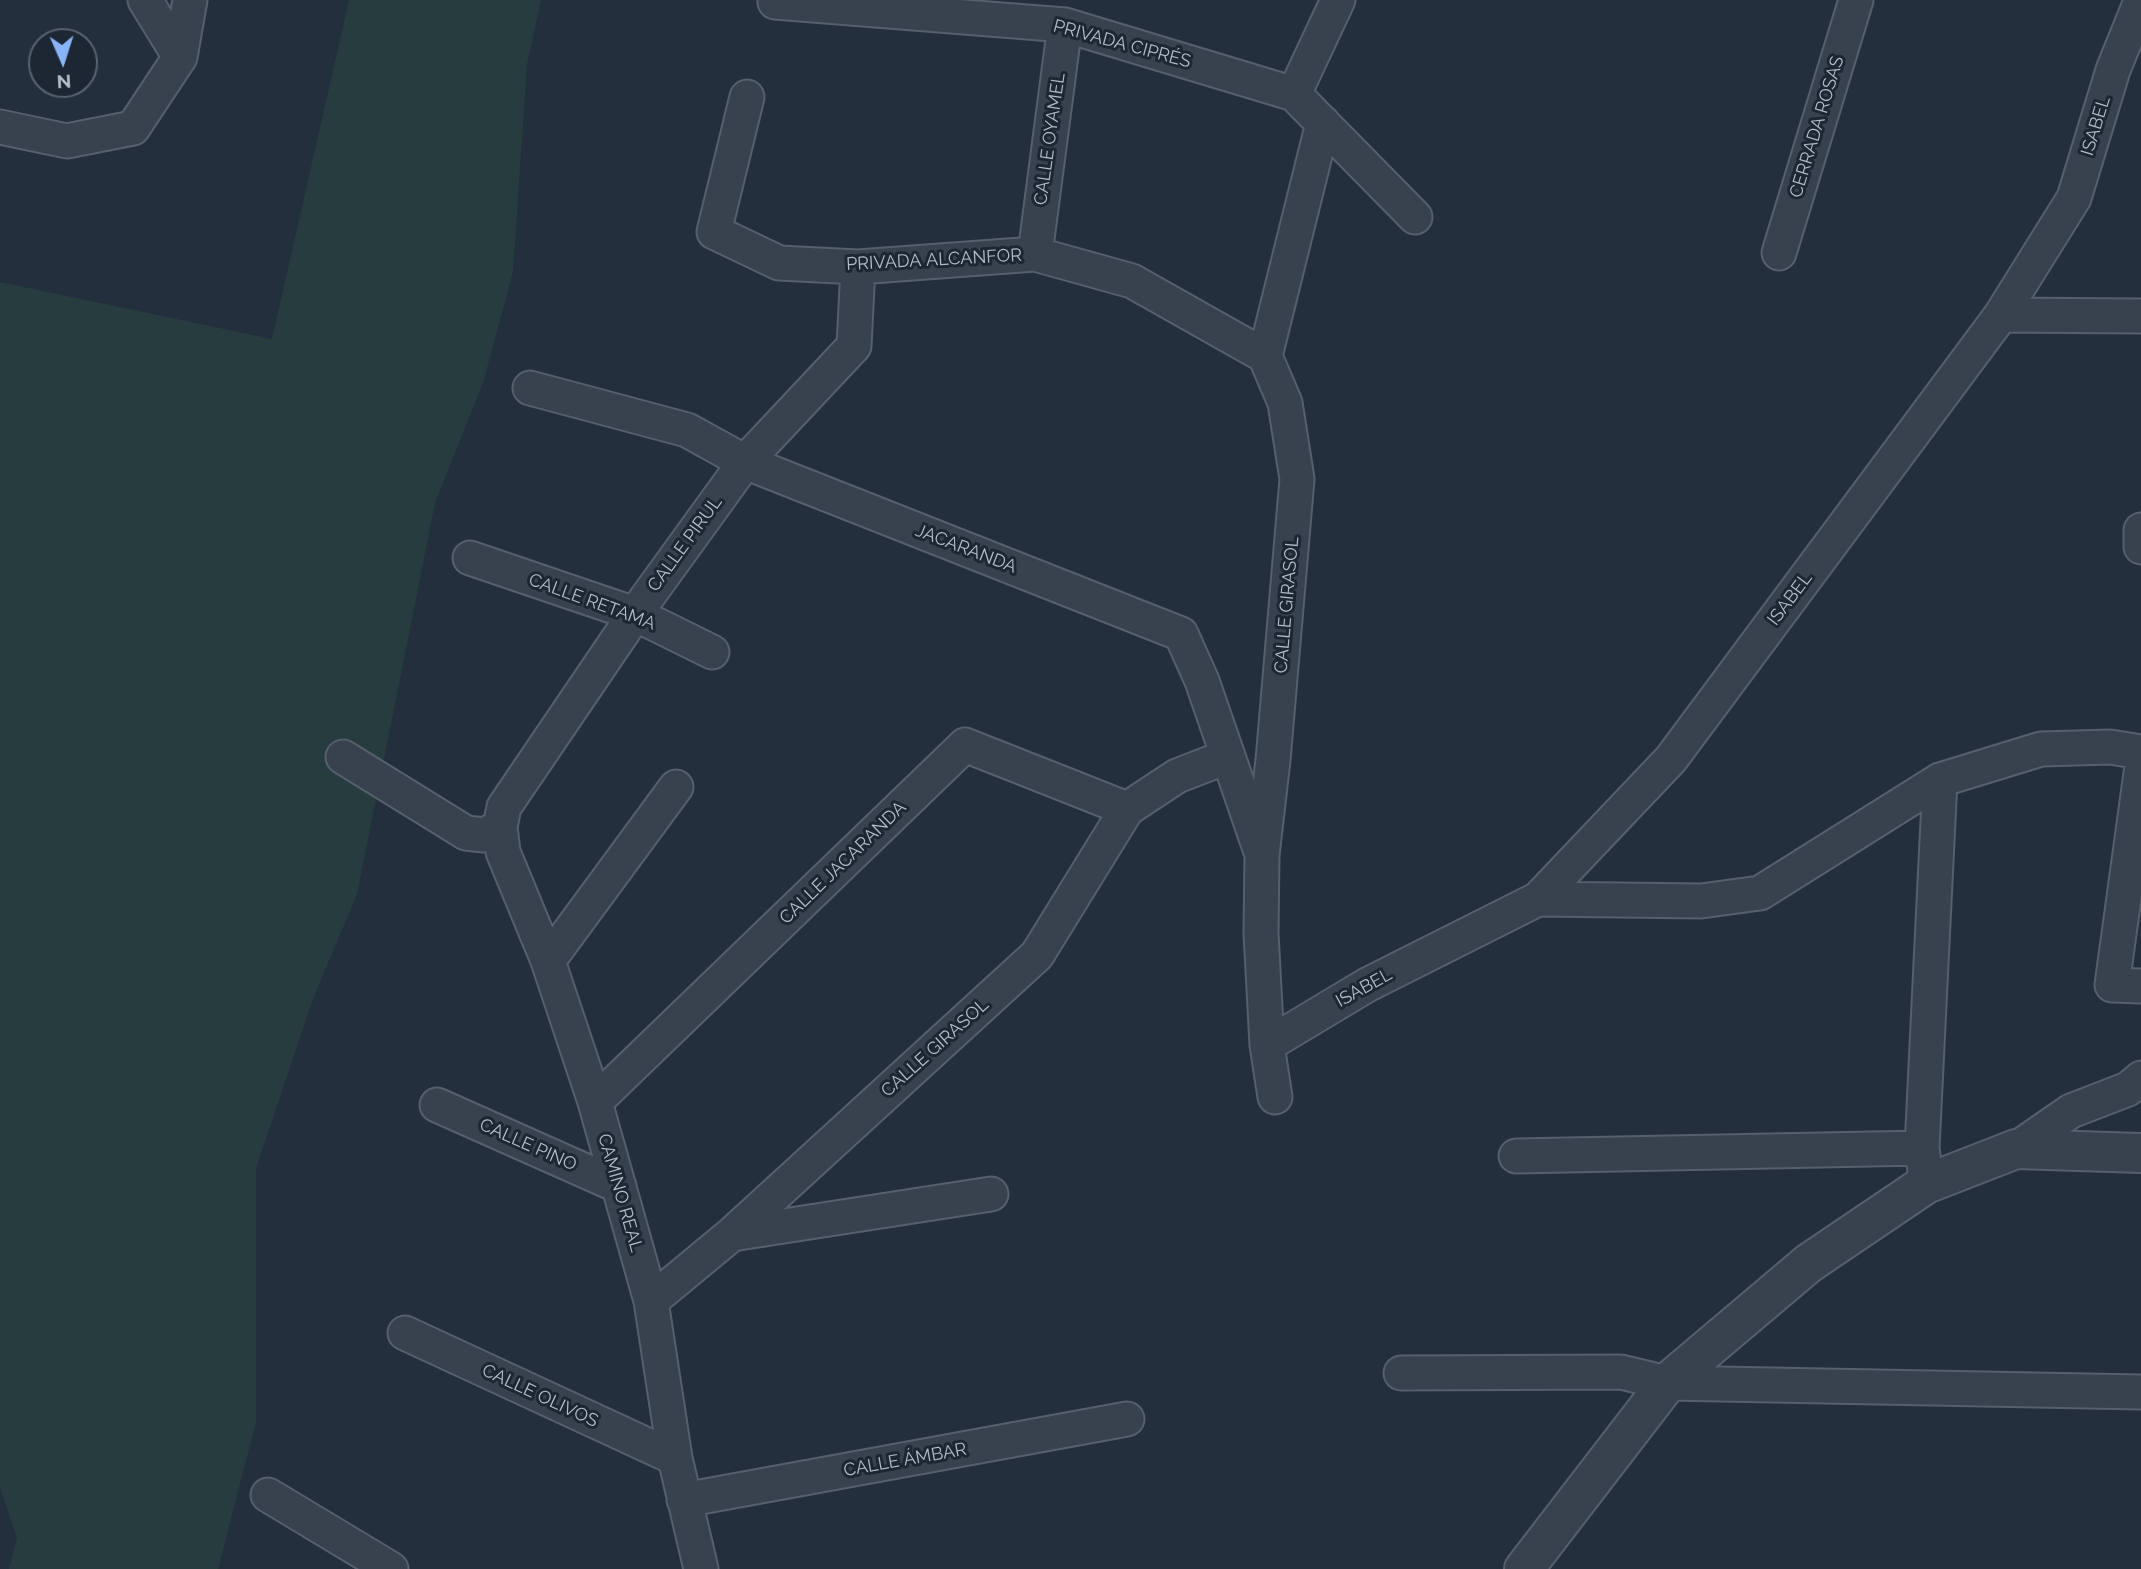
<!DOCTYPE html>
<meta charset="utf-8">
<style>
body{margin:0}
#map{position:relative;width:2141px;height:1569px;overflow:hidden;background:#242f3e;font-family:Raleway,sans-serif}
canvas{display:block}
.north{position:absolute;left:28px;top:28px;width:70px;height:70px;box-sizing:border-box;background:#1d2633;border:2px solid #59626f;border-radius:50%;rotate:177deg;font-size:19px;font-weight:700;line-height:28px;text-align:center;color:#b4bcc9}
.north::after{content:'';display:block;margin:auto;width:24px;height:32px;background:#8ab4f8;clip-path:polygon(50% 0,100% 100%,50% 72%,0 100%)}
</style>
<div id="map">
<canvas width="2141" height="1569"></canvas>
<div class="north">N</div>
</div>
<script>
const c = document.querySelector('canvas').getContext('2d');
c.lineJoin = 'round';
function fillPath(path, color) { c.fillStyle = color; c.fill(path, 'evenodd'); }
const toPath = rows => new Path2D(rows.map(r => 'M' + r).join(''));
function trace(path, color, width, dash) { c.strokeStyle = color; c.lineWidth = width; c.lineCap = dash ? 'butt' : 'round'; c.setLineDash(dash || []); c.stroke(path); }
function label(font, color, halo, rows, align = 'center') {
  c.font = font + ' Raleway,sans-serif'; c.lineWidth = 6; c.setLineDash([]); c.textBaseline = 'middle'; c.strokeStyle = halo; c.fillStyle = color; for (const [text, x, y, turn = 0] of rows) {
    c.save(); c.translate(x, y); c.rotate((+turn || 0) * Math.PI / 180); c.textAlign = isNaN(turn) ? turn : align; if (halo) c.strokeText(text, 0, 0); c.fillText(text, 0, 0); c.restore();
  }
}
const green = toPath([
 [349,0,541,0,527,64,513,272,483,383,435,503,357,894,313,999,256,1168,256,1422,218,1569,9,1569,17,1538,0,1487,0,282,272,339]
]);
const minor = toPath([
 [145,0,180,57],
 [775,2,1065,25,1294,94,1415,217],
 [1294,94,1338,0],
 [747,97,714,232,779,263,858,267,1035,254,1132,281,1265,356],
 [0,127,67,141,133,128,180,57,190,0],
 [1779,253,1856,0],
 [1035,254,1065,25],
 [2001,315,2141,316],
 [530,388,687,430,745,462,1181,634,1202,681,1260,849],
 [2141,530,2141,547],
 [470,558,635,614,712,652],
 [343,757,466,833,484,835,500,827],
 [2141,773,2112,985,2141,986],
 [1538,899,1701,901,1760,893,1940,780,2041,749,2110,747,2141,752],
 [548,961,676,787],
 [1267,1045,1367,985,1538,899,1671,759,2001,315,2074,198,2113,70,2141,1],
 [1275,1097,1267,1045,1261,933,1262,855,1273,760,1297,479,1285,403,1265,356,1323,123],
 [595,1102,965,745,1127,809],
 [437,1105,619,1186],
 [2016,1149,2071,1111,2128,1089,2141,1078],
 [1516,1156,1922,1148],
 [1925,1171,1922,1148,1940,780],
 [732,1234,991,1194],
 [651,1301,732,1234,1037,955,1127,809,1177,776,1226,757],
 [405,1333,675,1458],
 [1401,1373,1621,1372,1667,1383,2141,1392],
 [268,1495,391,1569],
 [684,1500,1127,1419],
 [701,1569,675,1458,651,1301,595,1102,548,961,503,852,500,827,504,807,635,614,745,462,854,346,858,267]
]);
const tertiary = toPath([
 [1524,1569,1667,1383,1809,1263,1926,1184,2016,1149,2141,1153]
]);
const streetNames = [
 ["PRIVADA CIPRÉS",1122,44,15],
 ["ISABEL",2096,126,-73],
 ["CERRADA ROSAS",1817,127,-73],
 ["CALLE OYAMEL",1050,139,-82],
 ["PRIVADA ALCANFOR",934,260,-3],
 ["CALLE PIRUL",685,544,-54],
 ["JACARANDA",966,549,21],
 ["ISABEL",1790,599,-53],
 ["CALLE RETAMA",592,602,20],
 ["CALLE GIRASOL",1287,605,-85],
 ["CALLE JACARANDA",843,863,-44],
 ["ISABEL",1364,988,-29],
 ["CALLE GIRASOL",935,1048,-42],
 ["CALLE PINO",528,1145,24],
 ["CAMINO REAL",620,1193,74],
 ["CALLE OLIVOS",540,1396,25],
 ["CALLE ÁMBAR",905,1460,-10]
];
fillPath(green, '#263c3f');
trace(minor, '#565f6c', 37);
trace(tertiary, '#565f6c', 42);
trace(minor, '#38414e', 33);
trace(tertiary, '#38414e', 38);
label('18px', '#b4bcc9', '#1d2633', streetNames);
</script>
